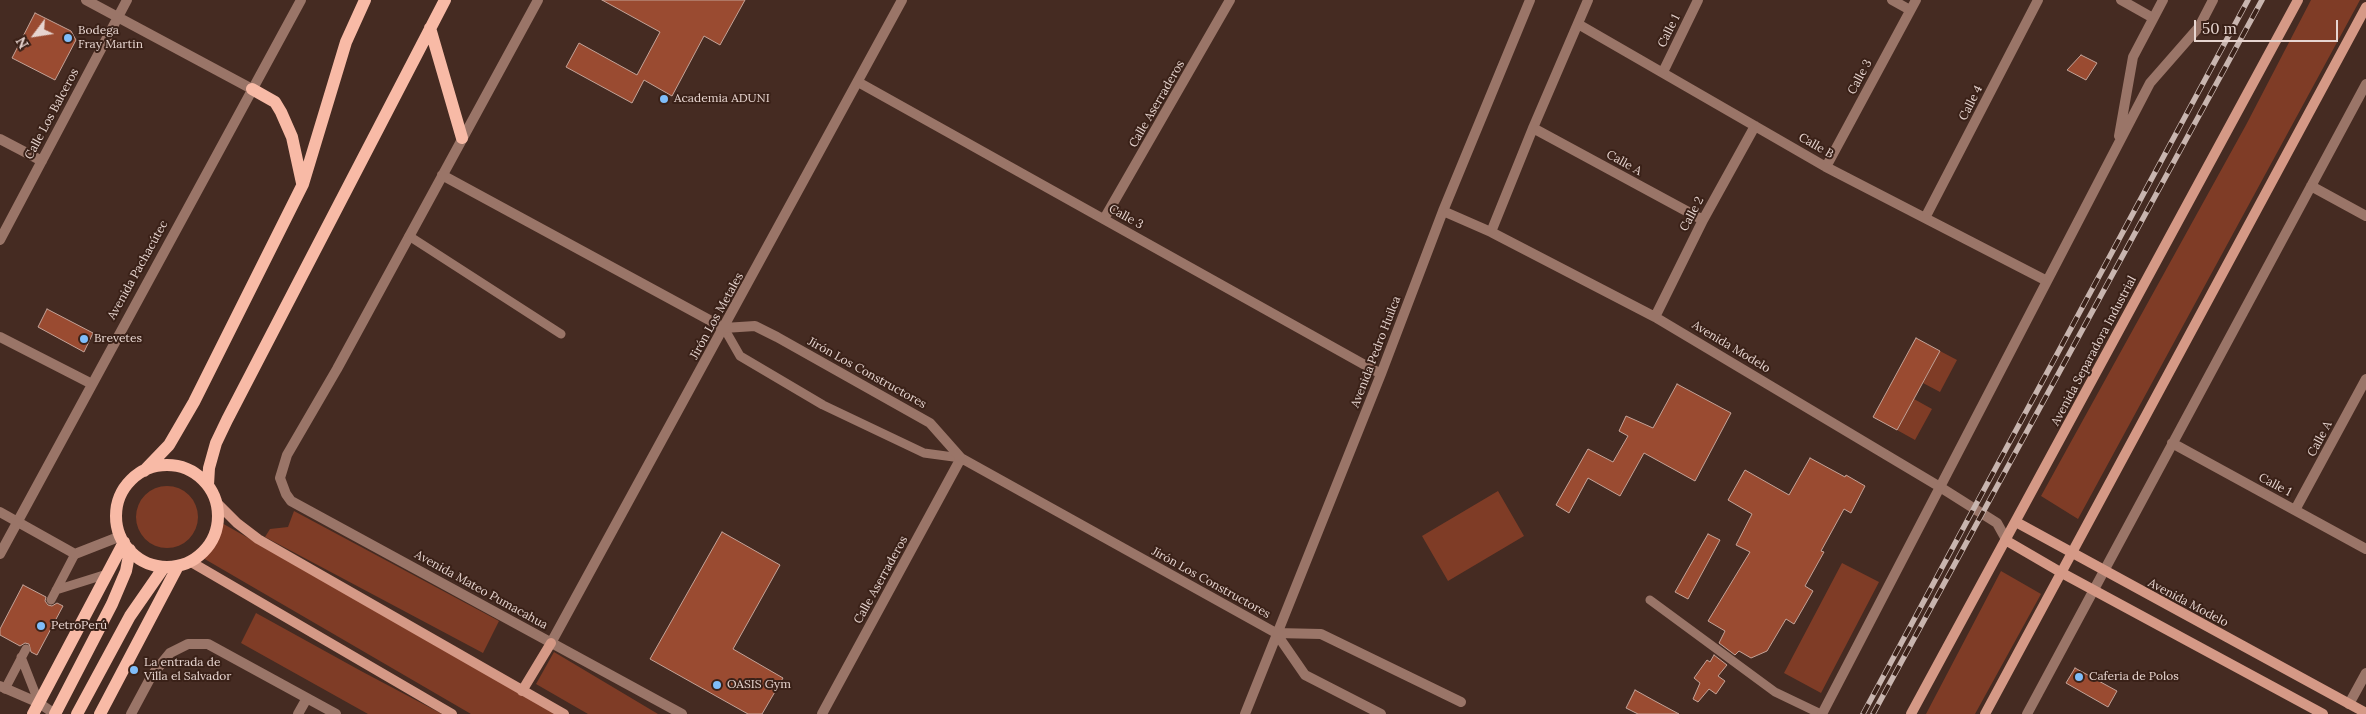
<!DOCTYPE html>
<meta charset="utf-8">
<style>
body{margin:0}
#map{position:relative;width:2366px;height:714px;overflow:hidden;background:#452b22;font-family:Lora,serif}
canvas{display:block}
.north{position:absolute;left:10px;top:10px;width:50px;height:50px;-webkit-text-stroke:4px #3a2118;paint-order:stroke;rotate:239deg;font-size:14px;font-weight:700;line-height:20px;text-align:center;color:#e7d5d0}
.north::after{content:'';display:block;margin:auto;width:18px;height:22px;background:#e7d5d0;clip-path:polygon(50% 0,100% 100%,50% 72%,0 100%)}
.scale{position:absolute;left:2194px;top:20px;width:144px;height:22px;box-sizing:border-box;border:2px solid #e7d5d0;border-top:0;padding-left:6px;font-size:15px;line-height:18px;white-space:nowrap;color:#e7d5d0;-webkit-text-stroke:4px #3a2118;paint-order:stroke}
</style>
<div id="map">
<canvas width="2366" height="714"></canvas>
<div class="north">N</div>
<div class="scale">50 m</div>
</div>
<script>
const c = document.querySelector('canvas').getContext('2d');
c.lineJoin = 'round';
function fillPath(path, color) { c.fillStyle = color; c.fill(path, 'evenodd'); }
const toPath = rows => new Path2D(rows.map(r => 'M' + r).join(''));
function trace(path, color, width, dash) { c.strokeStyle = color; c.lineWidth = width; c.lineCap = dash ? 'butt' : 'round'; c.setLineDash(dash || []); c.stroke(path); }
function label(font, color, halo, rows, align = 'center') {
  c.font = font + ' Lora,serif'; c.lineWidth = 4; c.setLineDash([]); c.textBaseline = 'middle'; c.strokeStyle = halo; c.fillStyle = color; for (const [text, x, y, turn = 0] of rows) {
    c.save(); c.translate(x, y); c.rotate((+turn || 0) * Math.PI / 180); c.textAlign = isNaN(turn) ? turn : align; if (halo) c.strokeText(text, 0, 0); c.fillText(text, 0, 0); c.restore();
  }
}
const green = toPath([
 [2311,0,2360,0,2078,519,2041,496,2246,125],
 [1940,351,1957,360,1940,392,1923,383],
 [1914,399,1932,409,1915,440,1897,430],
 '136 517a31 31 0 1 1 62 0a31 31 0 1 1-62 0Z',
 [1498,491,1524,536,1448,581,1422,536],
 [294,511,499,621,483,653,265,537,270,529,288,527],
 [220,522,560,714,471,714,203,558,218,533],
 [1842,563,1879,582,1821,693,1784,673],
 [2001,571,2041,594,1975,714,1926,714],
 [256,613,361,671,442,714,368,714,241,643],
 [554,652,658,714,588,714,536,684]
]);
const building = toPath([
 [602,0,745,0,720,45,704,36,672,96,644,80,632,103,566,67,579,43,637,75,660,32,602,0],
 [35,13,71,31,76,40,55,80,12,58,35,13],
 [2081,55,2097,63,2086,80,2067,70,2081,55],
 [47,309,93,333,84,352,38,327,47,309],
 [1916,338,1940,351,1897,430,1873,417,1916,338],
 [1677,384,1731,413,1695,481,1644,453,1620,496,1588,478,1569,513,1556,505,1588,449,1613,462,1628,436,1619,431,1626,416,1653,428,1677,384],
 [1810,458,1845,477,1846,475,1865,486,1851,513,1844,509,1821,551,1824,552,1805,586,1813,591,1794,624,1786,619,1767,651,1751,658,1739,651,1735,655,1719,643,1725,631,1708,621,1750,552,1736,545,1752,514,1728,500,1745,470,1789,495,1810,458],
 [722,532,780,565,733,649,783,678,762,714,748,714,650,659,722,532],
 [1708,534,1720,540,1688,599,1675,592,1708,534],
 [23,585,46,597,45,601,48,605,52,606,57,603,63,606,37,655,31,652,29,644,25,643,20,646,0,635,0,629,23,585],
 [1714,655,1727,665,1718,676,1725,681,1716,694,1709,689,1698,702,1693,699,1700,683,1694,678,1707,660,1710,662,1714,655],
 [2075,668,2117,691,2108,707,2066,683,2075,668],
 [1635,690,1653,700,1679,714,1638,714,1626,708,1635,690]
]);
const lane = toPath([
 [409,236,561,334],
 [724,328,740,356,823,405,924,453,961,458],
 [56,590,107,574],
 [51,600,75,554],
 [1650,600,1775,692,1821,714],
 [21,657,39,703],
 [5,689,26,649]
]);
const street = toPath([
 [86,0,252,89],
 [538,0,337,369,287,455,280,478,286,494,291,501,682,714],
 [1892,0,1910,10],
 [2121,0,2153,18],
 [1578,24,1826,167,2047,281],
 [1663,72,1698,0],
 [858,82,1381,374],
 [1533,128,1703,220],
 [2119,136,2133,57,2163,0],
 [0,139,42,161],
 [1826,167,1916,0],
 [442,175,724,328,755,326,777,337,930,423,961,458,1276,633,1305,675,1381,714],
 [2311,186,2366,216],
 [1443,211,1491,232,1655,317,1940,487,1997,523,2007,541],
 [1925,218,2038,0],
 [1104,219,1230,0],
 [1491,232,1533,128,1588,0],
 [0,240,127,0],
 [1655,317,1703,220,1755,126],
 [0,337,92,384],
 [2172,443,2366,549],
 [2295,510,2366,379],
 [0,512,75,554,121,536],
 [0,554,301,0],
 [1276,633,1321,634,1461,702],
 [551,643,902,0],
 [0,686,39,703,55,714],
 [2349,704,2366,673],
 [131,714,152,675,170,653,188,644,208,644,336,714],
 [298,714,307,698],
 [822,714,961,458],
 [1245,714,1381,374,1443,211,1530,0],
 [1822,714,2150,83,2199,27,2213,0],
 [2027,714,2366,84]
]);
const secondary = toPath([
 [217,503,237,523,258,539,564,714],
 [2016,522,2366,713],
 [2007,541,2062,573,2323,714],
 [191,562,452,714],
 [522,691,551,643],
 [1911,714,2298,0],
 [1985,714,2366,7]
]);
const primary = toPath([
 [430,28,462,138],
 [252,89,275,102,281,112,292,137,302,183],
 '116 516a51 51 0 1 1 102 0a51 51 0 1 1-102 0Z',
 [144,471,169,445,194,402,303,184,346,42,365,0],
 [208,485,209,468,216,443,227,420,445,0],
 [33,714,124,542],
 [55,714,112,604,126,571,130,550],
 [77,714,130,616,164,567],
 [100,714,178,566]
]);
const rail = toPath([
 [1863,714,2248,0],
 [1873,714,2262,0]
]);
const markers = [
 [68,38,5,"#7fbdfa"],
 [664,99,5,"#7fbdfa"],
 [84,339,5,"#7fbdfa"],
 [41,626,5,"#7fbdfa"],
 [134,670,5,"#7fbdfa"],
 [2079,677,5,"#7fbdfa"],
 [717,685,5,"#7fbdfa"]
];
const poiNames = [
 ["Bodega",78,31],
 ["Fray Martin",78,45],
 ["Academia ADUNI",674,99],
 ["Brevetes",94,339],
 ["PetroPerú",51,626],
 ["La entrada de",144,663],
 ["Villa el Salvador",144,677],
 ["Caferia de Polos",2089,677],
 ["OASIS Gym",727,685]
];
const streetNames = [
 ["Calle 1",1669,31,-64],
 ["Calle 3",1860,77,-62],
 ["Calle 4",1971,103,-63],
 ["Calle Aserraderos",1157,104,-60],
 ["Calle Los Balceros",52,114,-62],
 ["Calle B",1816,146,30],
 ["Calle A",1624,163,29],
 ["Calle 2",1692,214,-62],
 ["Calle 3",1126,217,29],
 ["Avenida Pachacútec",138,270,-61],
 ["Jirón Los Metales",717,316,-61],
 ["Avenida Modelo",1731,347,31],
 ["Avenida Separadora Industrial",2094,351,-62],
 ["Avenida Pedro Huilca",1376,352,-69],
 ["Jirón Los Constructores",867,373,29],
 ["Calle A",2320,439,-62],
 ["Calle 1",2275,485,28],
 ["Calle Aserraderos",881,580,-61],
 ["Jirón Los Constructores",1211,583,29],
 ["Avenida Mateo Pumacahua",481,590,29],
 ["Avenida Modelo",2188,603,28]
];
fillPath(green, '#7f3c26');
fillPath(building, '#9a4b31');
trace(building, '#c4a398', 1);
trace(lane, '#9a7568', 9);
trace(street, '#9a7568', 10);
trace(secondary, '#d59986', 10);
trace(primary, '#f8baa6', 12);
trace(rail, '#c8b5af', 5.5);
trace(rail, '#3a2118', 4, [11]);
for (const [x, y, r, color] of markers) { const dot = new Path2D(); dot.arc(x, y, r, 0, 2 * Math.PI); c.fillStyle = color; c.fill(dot); trace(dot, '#3a2118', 2); }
label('12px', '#e7d5d0', '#3a2118', poiNames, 'left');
label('12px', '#e7d5d0', '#3a2118', streetNames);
</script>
